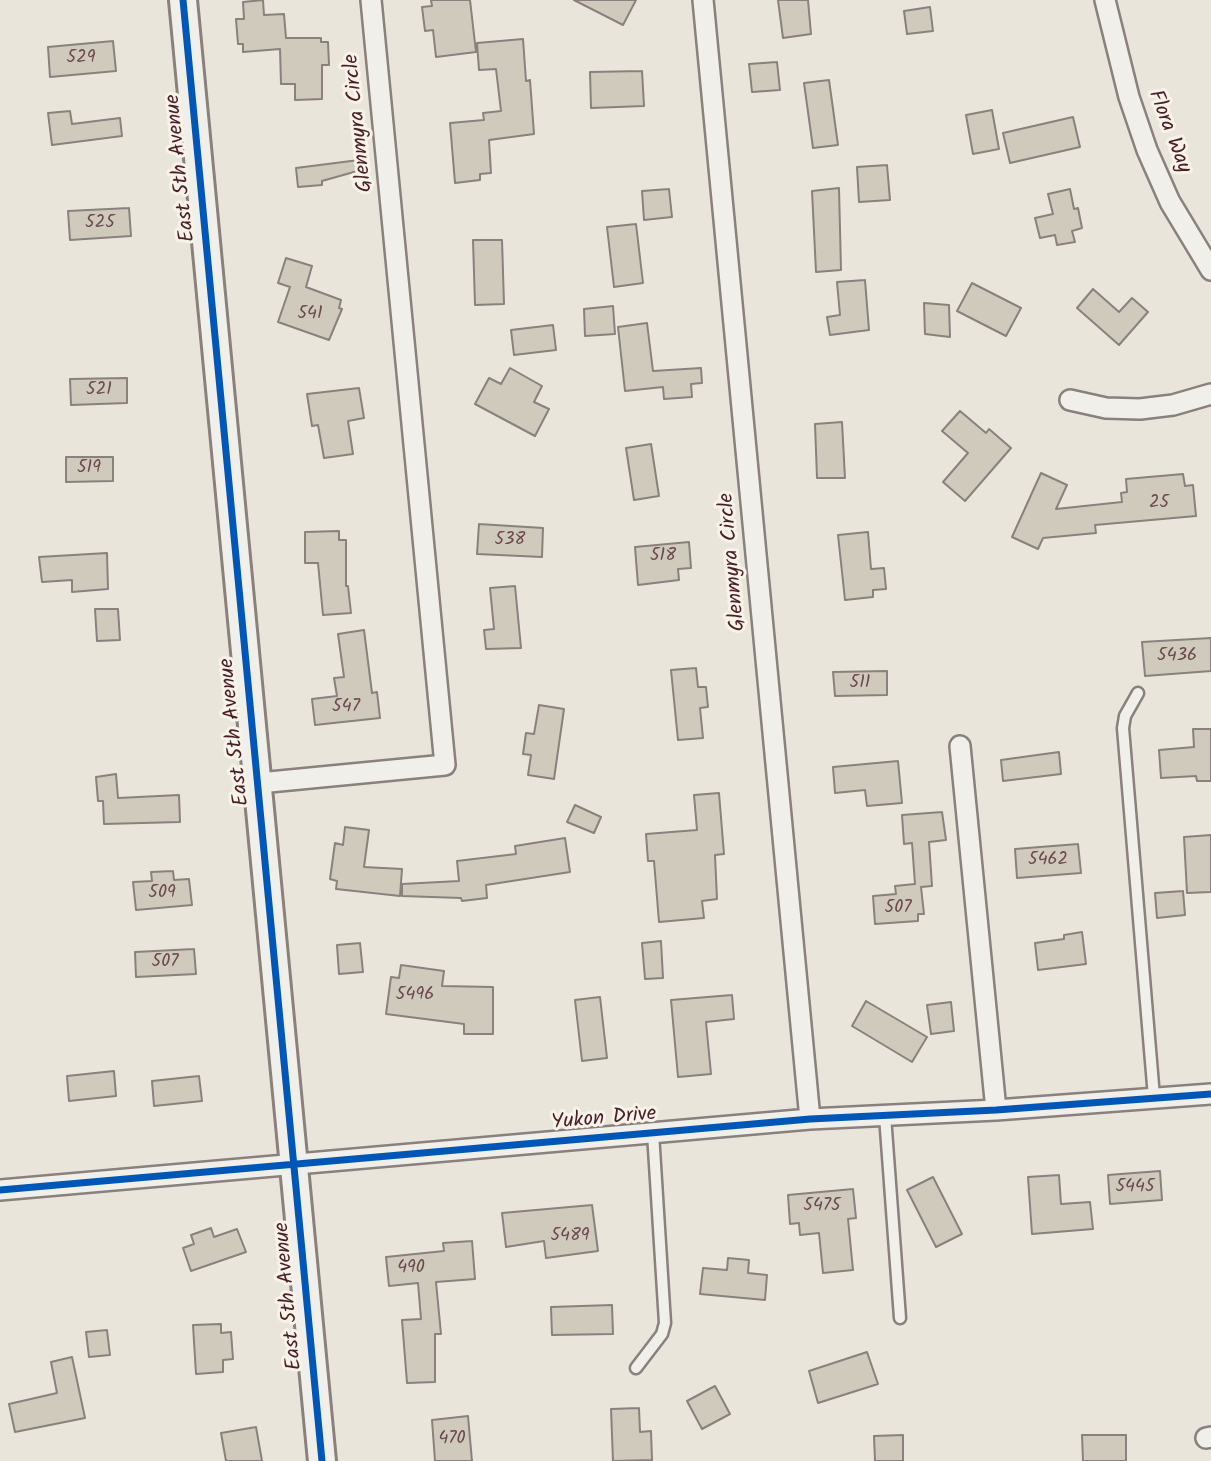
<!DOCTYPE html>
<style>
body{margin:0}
canvas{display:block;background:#eae5db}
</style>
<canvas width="1211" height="1461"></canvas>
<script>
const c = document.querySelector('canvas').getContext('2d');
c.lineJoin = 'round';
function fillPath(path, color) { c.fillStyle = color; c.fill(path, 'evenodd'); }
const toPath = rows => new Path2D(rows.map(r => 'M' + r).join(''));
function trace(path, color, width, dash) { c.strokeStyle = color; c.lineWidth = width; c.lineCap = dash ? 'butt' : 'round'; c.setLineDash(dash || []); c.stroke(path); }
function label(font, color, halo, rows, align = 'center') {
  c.font = font + ' Kalam,sans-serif'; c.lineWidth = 6; c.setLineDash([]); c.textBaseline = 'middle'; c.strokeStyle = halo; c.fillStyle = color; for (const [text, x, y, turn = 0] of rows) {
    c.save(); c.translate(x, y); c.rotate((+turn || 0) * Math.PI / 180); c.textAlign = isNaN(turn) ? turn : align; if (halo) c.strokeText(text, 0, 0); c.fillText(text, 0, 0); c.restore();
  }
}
const building = toPath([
 [263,0,264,15,284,14,286,38,321,38,321,42,328,42,329,65,322,65,322,99,295,100,295,84,281,84,280,49,243,52,243,44,238,44,236,19,244,19,243,2,263,0],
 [431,0,470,0,476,52,436,57,433,30,425,31,422,7,432,6,431,0],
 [574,0,636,0,623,25,574,0],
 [778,0,808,0,811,34,783,38,778,0],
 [930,7,933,31,907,34,904,11,930,7],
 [523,39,526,81,530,80,534,134,489,140,491,173,480,174,480,180,455,183,450,123,484,120,483,113,501,111,496,69,479,70,477,43,523,39],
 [113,41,116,71,50,77,48,47,113,41],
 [777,62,780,90,752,92,749,64,777,62],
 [642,71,644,106,591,108,590,72,642,71],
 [829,80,838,145,813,148,804,83,829,80],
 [992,110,999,149,973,154,966,115,992,110],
 [70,111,72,124,120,118,122,136,52,145,48,113,70,111],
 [1073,117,1080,147,1010,163,1003,133,1073,117],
 [359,160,361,170,322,181,322,185,298,187,296,168,359,160],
 [887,165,890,200,859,202,857,167,887,165],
 [839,188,841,270,816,272,812,191,839,188],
 [669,189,672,217,644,220,642,191,669,189],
 [1070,189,1074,209,1078,208,1082,228,1072,231,1075,242,1057,245,1055,235,1040,238,1035,218,1053,214,1048,194,1070,189],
 [129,208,131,236,70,240,68,211,129,208],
 [636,224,643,283,614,287,607,227,636,224],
 [473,240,502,240,504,304,475,305,473,240],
 [286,258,312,266,306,287,341,300,339,308,342,309,329,340,278,322,290,287,278,283,286,258],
 [865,280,869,330,830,335,827,317,840,315,837,282,865,280],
 [972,283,1021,308,1006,336,957,311,972,283],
 [1093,289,1119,312,1132,298,1148,312,1119,345,1077,308,1093,289],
 [924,303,949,305,950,337,925,334,924,303],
 [613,306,615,334,585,336,584,309,613,306],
 [647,323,653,371,701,368,702,383,691,384,692,397,664,399,663,387,625,391,618,327,647,323],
 [553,325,556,350,514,355,511,330,553,325],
 [510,368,542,386,534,402,549,409,535,436,475,404,489,378,501,384,510,368],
 [127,378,127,403,71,405,70,379,127,378],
 [359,388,364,418,348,421,353,454,324,458,318,425,312,426,307,394,359,388],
 [960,411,986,433,989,429,1011,448,965,501,943,482,968,453,942,431,960,411],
 [842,422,845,478,817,478,815,424,842,422],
 [651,444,659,496,634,500,626,448,651,444],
 [66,457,113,457,113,481,66,482,66,457],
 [1041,473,1067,485,1056,509,1122,502,1121,493,1127,492,1126,479,1183,474,1185,486,1193,485,1196,516,1095,525,1096,533,1043,538,1038,549,1012,537,1041,473],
 [479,524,543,528,542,557,477,554,479,524],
 [339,531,339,540,346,540,346,586,348,586,351,613,323,615,318,563,305,563,305,532,339,531],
 [868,532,871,569,884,568,886,589,873,590,873,597,845,600,838,535,868,532],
 [689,542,691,568,678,569,679,580,638,585,635,547,689,542],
 [107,553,108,589,72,592,72,580,42,582,39,557,107,553],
 [515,586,521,648,486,649,484,630,494,629,490,588,515,586],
 [95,609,118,609,120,640,97,641,95,609],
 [364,630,372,693,377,692,380,718,315,725,312,699,337,696,334,678,344,677,338,634,364,630],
 [1211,638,1211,671,1145,676,1142,642,1211,638],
 [696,668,698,687,706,687,708,707,700,708,703,738,678,740,671,670,696,668],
 [887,671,887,695,835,696,833,672,887,671],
 [539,705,564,709,554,779,528,775,531,755,523,754,526,733,534,734,539,705],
 [1193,729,1211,729,1211,781,1197,781,1196,776,1161,778,1159,750,1194,747,1193,729],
 [1059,752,1061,774,1003,781,1001,760,1059,752],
 [898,761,902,803,867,806,865,790,835,793,833,767,898,761],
 [116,774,118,798,179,795,180,822,104,824,103,801,98,801,96,777,116,774],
 [719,793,724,854,715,855,717,899,702,901,704,918,659,922,654,861,648,861,646,834,697,830,694,795,719,793],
 [575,805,601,817,594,833,567,822,575,805],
 [942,812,946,840,929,842,932,886,921,887,924,914,918,914,918,921,875,924,873,896,896,894,895,886,915,884,912,843,904,844,902,815,942,812],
 [345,827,369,830,364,867,402,869,400,896,336,889,337,881,330,879,335,843,343,845,345,827],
 [1211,835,1211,892,1187,893,1184,837,1211,835],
 [565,838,570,872,486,885,487,898,462,901,461,898,402,896,402,884,459,881,457,861,516,854,515,846,565,838],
 [1078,844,1081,873,1017,878,1015,849,1078,844],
 [173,871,174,880,189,879,192,905,136,910,133,882,152,881,151,872,173,871],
 [1183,891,1185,915,1157,918,1155,893,1183,891],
 [1082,932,1086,964,1038,970,1035,943,1064,939,1064,935,1082,932],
 [661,941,663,978,645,979,642,943,661,941],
 [360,943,363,972,339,974,337,945,360,943],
 [194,949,196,974,136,977,135,952,194,949],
 [401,965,444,971,442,986,493,987,493,1034,464,1034,464,1024,386,1014,391,977,399,978,401,965],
 [732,995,734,1019,706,1022,711,1074,678,1077,671,1000,732,995],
 [600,997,607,1058,582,1061,575,1000,600,997],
 [866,1001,927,1037,912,1062,852,1026,866,1001],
 [951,1002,954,1031,931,1034,927,1005,951,1002],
 [114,1071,116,1096,69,1101,67,1076,114,1071],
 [199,1076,202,1101,154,1106,152,1081,199,1076],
 [1160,1171,1162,1200,1110,1204,1108,1175,1160,1171],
 [1059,1175,1061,1204,1090,1202,1093,1229,1032,1234,1028,1177,1059,1175],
 [933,1177,962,1234,936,1247,907,1190,933,1177],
 [853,1189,856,1218,848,1219,853,1270,823,1273,819,1233,800,1235,799,1223,790,1224,788,1195,853,1189],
 [592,1205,598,1251,546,1258,544,1241,506,1247,502,1213,592,1205],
 [211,1228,214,1237,237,1229,246,1252,191,1271,183,1248,194,1244,191,1235,211,1228],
 [472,1241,475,1279,436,1282,441,1334,435,1334,435,1382,407,1383,402,1320,421,1319,418,1283,389,1286,386,1257,444,1251,443,1243,472,1241],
 [728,1258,749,1260,748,1273,767,1275,765,1300,700,1294,703,1268,727,1270,728,1258],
 [612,1305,613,1334,552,1335,551,1307,612,1305],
 [221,1324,221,1333,231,1332,233,1359,223,1360,223,1372,196,1374,193,1325,221,1324],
 [107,1330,110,1355,89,1357,86,1332,107,1330],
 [867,1352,878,1384,818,1403,809,1371,867,1352],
 [72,1357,85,1418,15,1432,9,1404,57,1393,51,1362,72,1357],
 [715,1386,730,1414,702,1429,687,1401,715,1386],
 [639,1408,640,1432,651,1431,652,1460,613,1461,611,1409,639,1408],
 [468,1416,472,1461,435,1461,432,1420,468,1416],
 [256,1427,262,1461,226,1461,221,1433,256,1427],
 [903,1435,903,1461,875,1461,874,1436,903,1435],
 [1082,1435,1126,1435,1126,1461,1083,1461,1082,1435]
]);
const lane = toPath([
 [1138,693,1125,716,1123,728,1154,1097],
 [885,1116,900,1318],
 [636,1368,662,1334,665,1323,653,1133]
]);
const street = toPath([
 [703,0,810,1119],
 [1105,0,1129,97,1147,150,1170,202,1211,270],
 [1070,400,1106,408,1140,409,1173,405,1211,394],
 [960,746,996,1110],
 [259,783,445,765,371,0],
 [0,1190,810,1119,996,1110,1211,1094],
 [1206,1438,1211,1437]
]);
const secondary = toPath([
 [183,0,322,1461]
]);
const cycleway = toPath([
 [183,0,322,1461],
 [0,1190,810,1119,996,1110,1211,1094]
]);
const numberNames = [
 ["529",81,59],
 ["525",100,224],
 ["541",310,315],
 ["521",99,391],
 ["519",89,469],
 ["25",1159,504],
 ["538",510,541],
 ["518",663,557],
 ["5436",1177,657],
 ["511",860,684],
 ["547",346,708],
 ["5462",1048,861],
 ["509",162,894],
 ["507",898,909],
 ["507",165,963],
 ["5496",415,996],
 ["5445",1135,1188],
 ["5475",822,1207],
 ["5489",570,1237],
 ["490",411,1269],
 ["470",452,1440]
];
const streetNames = [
 ["Glenmyra Circle",360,123,-96],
 ["Flora Way",1168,132,69],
 ["East 5th Avenue",182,168,-96],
 ["Glenmyra Circle",734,562,-95],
 ["East 5th Avenue",236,732,-96],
 ["Yukon Drive",604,1120,-5],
 ["East 5th Avenue",290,1296,-95]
];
fillPath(building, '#d0cabc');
trace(building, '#8a807e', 2);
trace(lane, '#8a807e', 15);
trace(street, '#8a807e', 24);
trace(secondary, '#8a807e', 32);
trace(lane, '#f1efea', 10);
trace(street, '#f1efea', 19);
trace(secondary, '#f1efea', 26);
trace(cycleway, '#0057b8', 7);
label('18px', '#6c4a4f', null, numberNames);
label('21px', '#4a1f2b', '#f7f3e8', streetNames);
</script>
